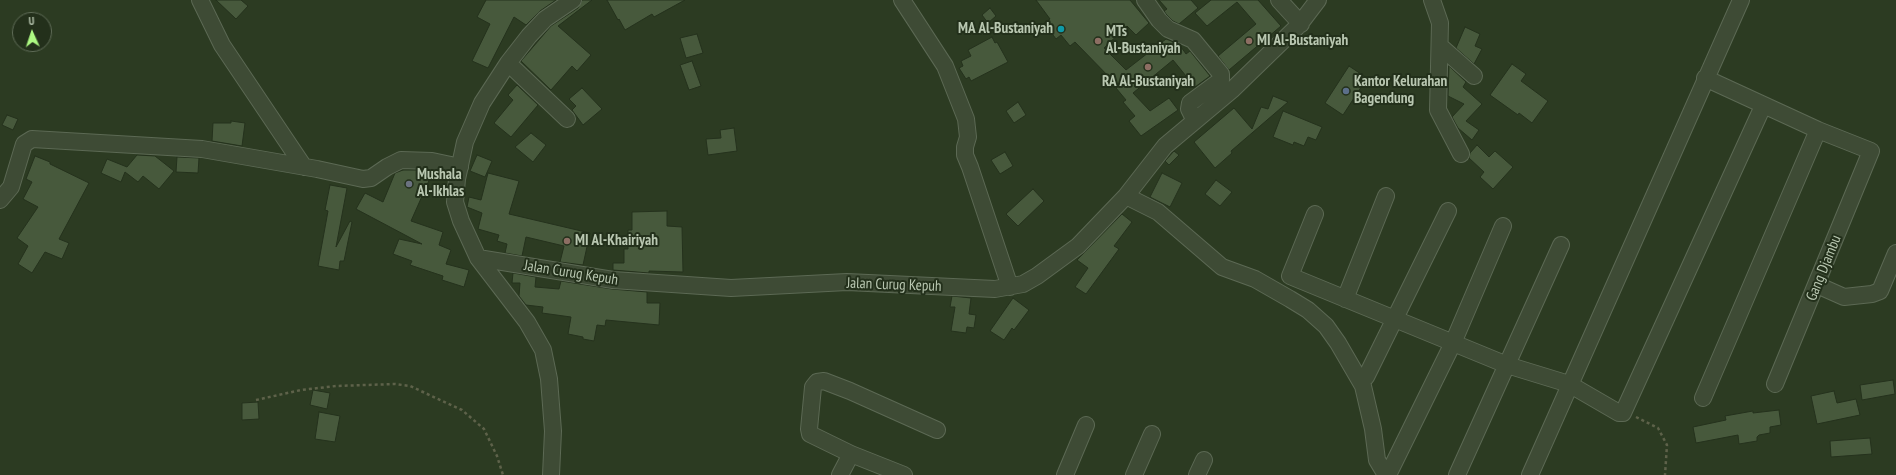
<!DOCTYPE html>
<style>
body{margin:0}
#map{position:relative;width:1896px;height:475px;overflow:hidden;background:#2c3b22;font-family:"PT Sans Narrow",sans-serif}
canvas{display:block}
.north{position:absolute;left:12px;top:12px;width:40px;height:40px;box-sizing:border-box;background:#23301b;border:1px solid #5f6c57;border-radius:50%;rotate:357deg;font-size:11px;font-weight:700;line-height:16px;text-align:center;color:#b9c7b1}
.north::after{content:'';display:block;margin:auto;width:14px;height:18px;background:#adfa83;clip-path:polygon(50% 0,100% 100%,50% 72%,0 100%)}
</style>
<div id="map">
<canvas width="1896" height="475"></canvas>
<div class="north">U</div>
</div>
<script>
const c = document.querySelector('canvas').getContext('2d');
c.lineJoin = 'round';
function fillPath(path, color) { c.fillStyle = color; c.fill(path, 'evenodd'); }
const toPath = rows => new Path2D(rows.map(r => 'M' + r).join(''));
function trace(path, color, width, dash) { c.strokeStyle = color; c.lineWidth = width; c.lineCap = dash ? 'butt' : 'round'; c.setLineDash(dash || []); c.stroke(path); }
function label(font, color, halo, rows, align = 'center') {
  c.font = font + ' "PT Sans Narrow",sans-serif'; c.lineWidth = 4; c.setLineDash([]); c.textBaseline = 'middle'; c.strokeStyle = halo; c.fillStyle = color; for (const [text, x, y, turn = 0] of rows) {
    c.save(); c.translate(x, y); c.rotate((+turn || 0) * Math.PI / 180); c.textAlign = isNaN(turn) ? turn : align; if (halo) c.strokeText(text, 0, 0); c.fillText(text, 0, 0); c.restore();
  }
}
const building = toPath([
 [216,0,241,0,248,6,236,19,216,0],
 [486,0,556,0,540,11,526,25,514,17,488,68,472,61,490,24,477,17,486,0],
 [582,0,592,0,558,26,591,55,577,71,572,66,551,90,521,61,551,26,578,8,582,0],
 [607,0,685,0,654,17,652,14,625,30,619,19,618,20,607,0],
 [1036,0,1130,0,1149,23,1136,35,1127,26,1104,48,1126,70,1166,39,1179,44,1186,54,1190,51,1210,76,1195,87,1173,60,1133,93,1150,111,1169,98,1178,110,1141,136,1129,121,1135,116,1123,102,1126,100,1111,82,1113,81,1075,42,1070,46,1061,35,1056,39,1044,23,1050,19,1036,0],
 [1159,0,1191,0,1198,8,1179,24,1173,21,1166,14,1164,11,1167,9,1159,0],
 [1211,0,1258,0,1281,26,1229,70,1218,56,1256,24,1237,2,1207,26,1195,13,1211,0],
 [990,8,996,16,988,23,982,15,990,8],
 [1465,27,1480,34,1475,46,1482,49,1474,64,1456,48,1465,27],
 [697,34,703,53,686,58,680,38,697,34],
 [992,37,995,43,997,42,1008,62,971,81,969,77,966,79,959,68,963,66,961,61,971,56,968,50,992,37],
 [692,61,701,86,689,90,680,65,692,61],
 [1512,64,1526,74,1521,81,1548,101,1532,123,1519,113,1518,115,1490,95,1512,64],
 [1349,66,1367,78,1343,115,1325,103,1349,66],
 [1449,66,1466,82,1463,87,1482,104,1466,121,1479,130,1472,140,1458,128,1452,117,1464,104,1448,96,1449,66],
 [517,85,538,105,511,137,494,123,513,100,508,95,517,85],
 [582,88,602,109,583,125,572,110,576,106,569,99,582,88],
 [1273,96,1288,102,1231,151,1232,153,1215,168,1194,142,1234,108,1252,129,1261,107,1268,109,1273,96],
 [1018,102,1026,115,1014,123,1006,111,1018,102],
 [1283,111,1322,127,1316,140,1308,137,1304,146,1294,142,1293,145,1273,137,1283,111],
 [7,115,18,119,13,130,2,125,7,115],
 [231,121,245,123,242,146,212,141,213,123,231,123,231,121],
 [734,128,737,151,708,155,706,139,721,138,720,130,734,128],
 [531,133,546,145,533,162,515,147,531,133],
 [1477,145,1489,157,1495,151,1513,167,1493,189,1480,177,1484,172,1469,158,1470,153,1477,145],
 [1174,151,1179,155,1169,165,1165,161,1174,151],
 [1005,152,1013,166,1000,174,991,160,1005,152],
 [137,155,155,156,174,171,159,189,143,176,138,182,125,172,121,182,101,173,107,159,127,167,137,155],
 [477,155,492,161,485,177,470,171,477,155],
 [35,156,50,162,50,164,89,183,59,239,69,243,62,259,45,252,32,273,18,264,28,246,17,238,38,207,23,199,32,182,26,179,35,156],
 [177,157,199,158,198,173,176,172,177,157],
 [403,170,418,170,431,176,411,221,443,232,439,245,451,250,446,264,469,270,464,287,442,280,443,276,410,265,412,261,393,254,399,239,422,244,356,209,365,193,383,202,395,173,403,170],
 [488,173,519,181,509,214,590,233,583,265,560,262,564,246,526,237,522,256,505,253,507,244,497,241,499,235,478,229,482,213,467,207,469,197,481,200,488,173],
 [1162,173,1182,183,1170,207,1150,197,1162,173],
 [1216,180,1232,192,1220,206,1205,194,1216,180],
 [330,185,347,188,336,247,350,221,352,222,344,261,340,261,339,270,318,266,328,211,325,210,330,185],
 [1033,189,1044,201,1018,226,1006,214,1033,189],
 [667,211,667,226,682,227,683,272,649,271,649,273,613,270,613,263,624,263,624,249,628,249,628,230,632,230,632,212,667,211],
 [1122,214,1132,222,1114,246,1119,249,1086,294,1075,287,1088,268,1077,260,1122,214],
 [513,273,536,277,535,287,559,289,561,281,612,289,647,292,647,303,660,303,659,325,606,320,605,326,597,325,594,341,583,339,583,337,568,334,571,317,542,313,543,307,526,305,519,296,520,283,512,283,513,273],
 [952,296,971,298,969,314,976,315,974,328,967,327,966,333,951,331,955,307,950,307,952,296],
 [1013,298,1029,310,1014,330,1012,328,1004,340,990,331,1013,298],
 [1893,380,1895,394,1862,400,1860,385,1893,380],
 [313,390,330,393,327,409,310,405,313,390],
 [1834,391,1837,403,1856,399,1860,415,1817,424,1811,396,1834,391],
 [258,402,259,419,242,420,242,403,258,402],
 [1779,410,1781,425,1770,427,1770,433,1759,435,1757,437,1757,441,1739,444,1738,435,1696,443,1693,427,1726,420,1725,416,1753,411,1753,413,1779,410],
 [319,412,340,416,335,442,315,439,319,412],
 [1870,438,1872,454,1831,457,1830,441,1870,438]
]);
const path = toPath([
 [256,400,301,390,336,386,395,384,410,386,462,410,484,429,497,456,503,475],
 [1636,417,1658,428,1667,445,1665,475]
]);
const minor = toPath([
 [200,0,222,45,304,167],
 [902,0,945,66,966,119,968,137,965,147,965,155,970,167,1010,287],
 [1145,0,1159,20,1168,29,1193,40,1221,74,1221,80,1190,103,1189,109,1195,121],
 [1279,0,1301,24],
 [1432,0,1440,23,1438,110,1461,154],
 [1440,46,1474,76],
 [508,63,567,119],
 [1705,78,1818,130,1871,151,1775,384],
 [1126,196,1158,212,1222,267,1255,279,1290,299,1308,310,1326,326,1338,343,1363,386,1373,429,1377,460,1386,475],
 [0,200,11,187,24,144,32,139,202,149,317,169,363,179,371,178,387,167,401,160,432,161,460,167],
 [1315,214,1290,276,1507,365,1569,384,1619,413,1623,413,1763,106],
 [478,258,613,280,731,288,847,282,995,289,1023,284,1037,276,1078,246,1126,196,1165,146,1233,89,1299,25,1318,0],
 [1817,285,1844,297,1872,294,1880,291,1896,253],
 [1345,299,1386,196],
 [1366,377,1448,211],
 [1703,398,1818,130],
 [551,475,553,431,549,379,543,350,527,322,478,258,461,221,455,202,457,179,465,142,482,103,508,63,529,36,545,19,573,0],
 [840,475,851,454],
 [904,475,851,454,810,434,809,429,813,387,817,382,824,381,850,391,937,430],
 [1065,475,1086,425],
 [1134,475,1152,434],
 [1197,475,1204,460],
 [1388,475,1453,343,1503,226],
 [1457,475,1561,245],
 [1530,475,1741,0]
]);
const markers = [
 [1061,29,4,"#0f9aa8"],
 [1098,41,4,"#8d6e63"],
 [1249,41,4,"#8d6e63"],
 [1148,67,4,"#8d6e63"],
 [1346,91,4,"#5c6f8a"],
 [409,184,4,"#6b7280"],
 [567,241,4,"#8d6e63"]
];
const poiNames = [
 ["MA Al-Bustaniyah",1053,29,"right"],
 ["MTs",1106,32],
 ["Al-Bustaniyah",1106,49],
 ["MI Al-Bustaniyah",1257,41],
 ["RA Al-Bustaniyah",1148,82,"center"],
 ["Kantor Kelurahan",1354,82],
 ["Bagendung",1354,99],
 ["Mushala",417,175],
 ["Al-Ikhlas",417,192],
 ["MI Al-Khairiyah",575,241]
];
const streetNames = [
 ["Gang Djambu",1824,268,-68],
 ["Jalan Curug Kepuh",571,273,9],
 ["Jalan Curug Kepuh",894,285,2]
];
fillPath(building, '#47593c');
trace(building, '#25321d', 1);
trace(minor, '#5c6954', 18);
trace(path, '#5e624a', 2.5, [3, 3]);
trace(minor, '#3e4b35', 16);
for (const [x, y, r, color] of markers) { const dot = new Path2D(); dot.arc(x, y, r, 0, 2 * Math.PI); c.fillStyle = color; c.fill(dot); trace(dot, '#23301b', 1.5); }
label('bold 15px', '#b9c7b1', '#23301b', poiNames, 'left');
label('15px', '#b9c7b1', '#23301b', streetNames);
</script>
